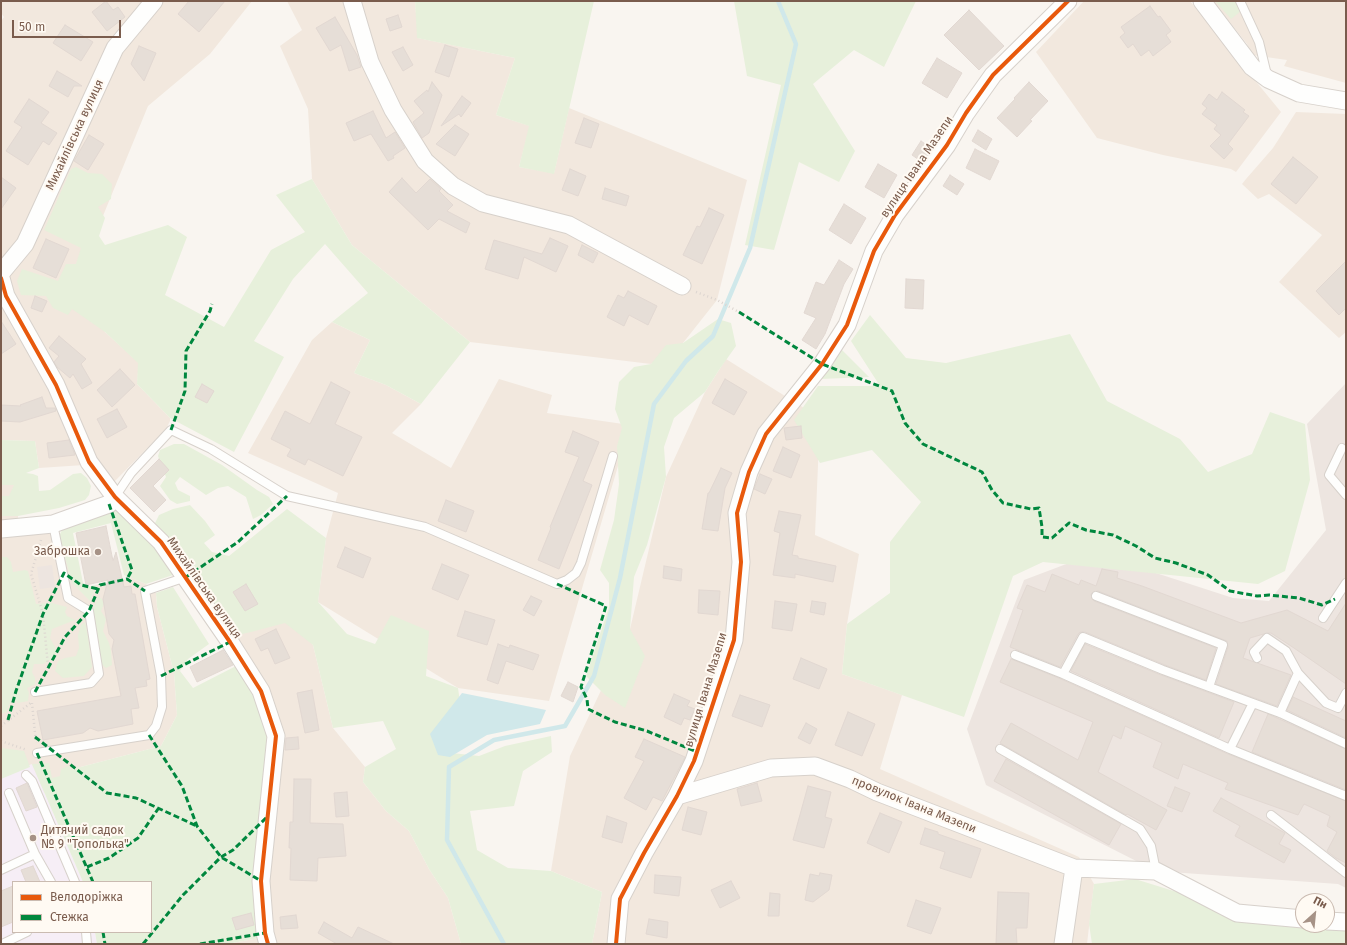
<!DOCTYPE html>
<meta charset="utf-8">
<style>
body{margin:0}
#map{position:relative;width:1347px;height:945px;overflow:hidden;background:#f9f5f0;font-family:"Fira Sans",sans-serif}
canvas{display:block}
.frame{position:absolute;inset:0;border:2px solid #7a5c4d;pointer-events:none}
.legend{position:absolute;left:12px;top:881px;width:140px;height:52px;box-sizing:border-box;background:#fffaf3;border:1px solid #cabbb1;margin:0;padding:5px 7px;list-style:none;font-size:12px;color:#7a5c4d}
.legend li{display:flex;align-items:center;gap:8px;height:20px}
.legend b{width:20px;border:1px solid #cabbb1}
.north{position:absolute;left:1295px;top:893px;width:40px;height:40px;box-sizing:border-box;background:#fffaf3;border:1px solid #cabbb1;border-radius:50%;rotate:27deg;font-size:11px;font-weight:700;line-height:16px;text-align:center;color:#7a5c4d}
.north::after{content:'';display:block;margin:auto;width:14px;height:18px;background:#a69286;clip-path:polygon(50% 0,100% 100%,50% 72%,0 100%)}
.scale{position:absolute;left:12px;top:20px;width:109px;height:18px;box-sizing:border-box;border:2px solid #7a5c4d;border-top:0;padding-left:5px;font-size:12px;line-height:14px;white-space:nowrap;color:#7a5c4d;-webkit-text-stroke:3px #fffaf3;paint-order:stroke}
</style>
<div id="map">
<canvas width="1347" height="945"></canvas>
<div class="frame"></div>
<ul class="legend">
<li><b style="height:5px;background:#e8590c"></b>Велодоріжка</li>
<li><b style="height:5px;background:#00873e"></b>Стежка</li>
</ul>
<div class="north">Пн</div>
<div class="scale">50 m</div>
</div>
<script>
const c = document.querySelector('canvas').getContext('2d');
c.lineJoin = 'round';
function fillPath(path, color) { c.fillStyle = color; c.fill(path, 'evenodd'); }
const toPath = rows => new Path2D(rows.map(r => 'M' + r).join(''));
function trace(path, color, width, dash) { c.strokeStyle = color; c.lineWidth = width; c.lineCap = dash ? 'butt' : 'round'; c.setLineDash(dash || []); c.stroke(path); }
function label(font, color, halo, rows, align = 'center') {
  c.font = font + ' "Fira Sans",sans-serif'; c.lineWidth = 4; c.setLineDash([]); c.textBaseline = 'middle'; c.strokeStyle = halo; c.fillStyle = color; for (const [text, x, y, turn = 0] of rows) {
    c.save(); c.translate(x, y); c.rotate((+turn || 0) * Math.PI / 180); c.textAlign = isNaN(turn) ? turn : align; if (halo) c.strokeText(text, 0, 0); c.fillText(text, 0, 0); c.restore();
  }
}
const residential = toPath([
 [1,1,252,1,210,54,148,106,89,250,105,332,139,363,137,384,170,418,170,421,166,429,115,481,101,490,84,465,39,468,35,441,1,440,1,21,4,17,1,13],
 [287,1,415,1,418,38,515,58,496,115,530,126,519,167,554,173,569,108,747,180,717,300,683,343,651,364,470,342,352,245,312,179,308,109,280,46,302,30],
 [1084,1,1190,1,1281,112,1236,172,1231,169,1163,155,1097,138,1036,52],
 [1213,1,1346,1,1346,83,1284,66,1287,60,1252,55,1247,44],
 [1296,112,1346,114,1346,332,1339,338,1279,282,1322,235,1269,194,1258,199,1242,184,1246,179,1273,148],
 [332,322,370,340,354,373,386,385,421,404,392,433,451,468,499,379,552,395,547,413,630,425,549,701,458,688,318,602,326,538,338,493,248,453,312,340],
 [726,359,820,418,815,535,859,554,847,624,842,674,902,695,880,769,1079,857,1094,884,1087,944,592,944,602,892,551,871,570,756,630,629,666,477,705,392],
 [1,485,14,485,19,524,51,521,90,600,96,585,132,578,146,584,156,593,157,607,174,673,177,715,161,746,73,769,45,793,1,774],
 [245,556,313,645,333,728,365,767,363,782,386,811,409,831,429,869,448,898,461,944,227,944,259,938,275,737,228,643]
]);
const industrial = toPath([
 [1346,383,1346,888,1338,884,1156,871,986,785,967,729,1024,580,1069,563,1156,573,1233,598,1269,601,1326,530,1307,424],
 [52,565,55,587,40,589,37,567]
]);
const education = toPath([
 [32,764,83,882,13,882,13,932,95,932,97,944,1,944,1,775]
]);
const green = toPath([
 [415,1,594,1,554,174,519,167,529,126,496,115,515,58,417,38],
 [734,1,916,1,884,67,854,50,813,84,855,151,839,182,799,162,774,250,745,245,781,85,747,76],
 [1215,1,1235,1,1241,11,1231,19],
 [76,167,88,173,102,174,112,184,111,199,98,207,105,218,99,236,105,245,168,225,187,237,165,295,224,327,271,250,305,232,276,195,312,179,352,245,470,342,421,404,386,385,354,373,370,340,332,322,368,293,325,244,293,279,254,341,284,357,234,452,170,418,137,384,138,363,105,332,72,309,68,315,53,308,46,296,21,295,17,281,22,269,58,281,66,264,76,264,81,248,44,230,71,169],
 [870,315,906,358,946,363,1070,334,1107,401,1180,439,1208,472,1252,454,1270,412,1305,424,1310,480,1285,571,1258,584,1043,562,1013,576,964,717,842,674,847,624,890,593,890,542,921,502,872,450,820,463,794,420,818,386,880,386,851,341],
 [718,319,731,323,736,346,719,370,705,392,674,418,664,447,666,477,647,545,634,577,630,629,645,656,625,708,605,695,586,676,609,607,609,583,600,570,614,520,619,484,617,446,622,428,615,409,619,382,634,367,651,364,666,345,683,343],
 [842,350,869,377,820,379],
 [1,440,35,441,39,468,26,473,33,474,38,476,39,491,50,490,73,474,81,473,87,478,91,486,89,495,85,500,59,508,18,516,1,516,1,496,9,496,14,485,1,485],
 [174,444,184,444,222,465,257,490,269,497,273,504,261,515,253,519,246,497,228,486,218,488,206,495,180,477,175,483,178,490,190,496,190,501,177,504,170,500,160,486,166,477,158,456,160,450],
 [190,505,205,521,215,535,204,543,212,552,229,556,287,509,326,538,318,602,347,634,375,644,391,615,429,631,426,676,458,688,461,709,443,752,479,756,505,746,551,736,552,752,523,771,514,806,470,811,477,850,508,868,551,871,602,892,592,944,461,944,448,898,429,869,409,831,386,811,363,782,365,767,396,749,383,721,333,728,313,645,285,623,251,632,233,636,153,527,159,515,173,509],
 [119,508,179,573,146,584,124,575,111,523,73,533,83,583,87,587,96,585,90,601,72,583,59,536,65,524],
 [1,557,7,557,11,562,13,572,25,570,28,571,36,604,52,603,67,607,65,612,67,616,75,620,52,629,50,638,55,647,56,653,52,659,43,664,34,664,32,672,35,678,35,684,27,688,29,693,28,701,18,703,12,697,7,712,1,714],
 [173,587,209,644,188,659,180,671,193,688,238,665,245,673,270,735,255,865,253,895,259,938,227,944,97,944,95,932,151,932,151,882,83,882,32,764,49,763,52,778,60,776,61,769,68,766,73,769,161,746,177,715,174,673,157,607,156,593],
 [98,597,102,599,104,604,101,611,106,619,103,631,109,643,111,651,112,665,106,668,100,663,97,647,99,642,93,618,93,610],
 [85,622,88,637,92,667,84,676,63,678,55,671,58,661,65,658,76,656,79,648,78,635,81,625],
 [1,748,24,751,30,767,1,779],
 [1135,879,1193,897,1238,919,1346,930,1346,944,1092,944,1089,924,1094,884]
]);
const water = toPath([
 [462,693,546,710,540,724,487,735,450,757,438,755,430,734]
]);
const stream = toPath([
 [504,944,447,840,449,767,494,740,565,726,594,676,620,578,654,404,686,361,713,336,750,248,796,44,778,1]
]);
const building = toPath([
 [106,1,113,10,118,7,125,17,107,31,92,12,106,1],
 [189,1,225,1,199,32,178,14,189,1],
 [1150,6,1158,17,1160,16,1171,31,1166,35,1171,42,1153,56,1149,50,1141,56,1133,44,1128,48,1120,37,1125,33,1121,27,1150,6],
 [969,10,1004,46,979,70,944,35,969,10],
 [398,15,402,27,390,31,386,19,398,15],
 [335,17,357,55,361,67,349,71,341,45,330,51,316,28,335,17],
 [65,25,93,42,81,61,53,43,65,25],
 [445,45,458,49,449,77,435,72,445,45],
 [139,46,156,53,144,81,131,64,139,46],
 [403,47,413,65,403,71,392,52,403,47],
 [937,58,962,73,947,98,922,83,937,58],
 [57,71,76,82,82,86,74,86,68,97,49,86,57,71],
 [432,82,442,95,429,133,422,138,413,122,424,113,414,101,427,90,428,92,432,82],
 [1029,82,1048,101,1030,120,1032,121,1017,137,997,118,1015,99,1014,98,1029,82],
 [1222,92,1245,110,1243,112,1249,116,1228,144,1233,149,1224,159,1210,146,1221,135,1214,129,1217,125,1202,114,1207,108,1202,104,1209,94,1217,100,1222,92],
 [462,96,471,103,461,117,459,114,441,126,462,96],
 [29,99,49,112,41,123,57,133,49,145,43,141,28,165,6,151,22,127,14,122,29,99],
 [373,111,386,138,395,132,405,148,393,156,394,158,388,161,371,134,354,141,346,123,373,111],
 [584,118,599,124,591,148,575,143,584,118],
 [455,125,469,134,455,156,436,144,455,125],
 [978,130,992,139,986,150,972,141,978,130],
 [89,135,104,144,88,170,74,161,89,135],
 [921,141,932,149,922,162,912,155,921,141],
 [975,149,999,161,990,180,966,168,975,149],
 [1293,157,1318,177,1296,204,1271,184,1293,157],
 [878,164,897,175,884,198,865,187,878,164],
 [570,169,586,176,578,196,562,190,570,169],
 [950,175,964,184,957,195,943,186,950,175],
 [1,177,16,188,1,209,1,177],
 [402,178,416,193,430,179,441,189,439,191,453,205,447,211,470,223,466,233,439,219,428,230,389,192,402,178],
 [605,188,629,196,626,206,602,199,605,188],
 [844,204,866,218,851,244,829,230,844,204],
 [709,208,724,215,702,264,683,255,697,226,700,227,709,208],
 [550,238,568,246,556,272,524,257,518,279,485,269,494,240,542,254,550,238],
 [46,239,69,249,56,278,33,268,46,239],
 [582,245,598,253,593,263,578,255,582,245],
 [839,260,853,269,844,284,825,334,816,349,802,340,816,318,804,313,816,282,824,285,839,260],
 [1346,261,1346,308,1339,315,1316,291,1346,261],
 [906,279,924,280,923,309,905,308,906,279],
 [628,291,657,306,648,325,629,315,624,326,607,317,618,295,624,298,628,291],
 [35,296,47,301,42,312,31,308,35,296],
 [1,321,16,344,1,354,1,321],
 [59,336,86,359,81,364,92,383,82,389,73,374,70,378,57,367,54,362,59,356,49,348,59,336],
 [120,369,135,385,112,407,97,390,120,369],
 [725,379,747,392,734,415,712,403,725,379],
 [331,382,350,392,335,424,362,437,343,476,308,459,305,465,287,456,291,449,271,439,285,411,310,424,331,382],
 [202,384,214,391,207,403,195,397,202,384],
 [42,397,46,408,55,408,56,411,20,422,1,421,1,405,21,406,20,405,42,397],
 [117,409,127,427,107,438,97,419,117,409],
 [801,426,802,438,786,440,784,428,801,426],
 [573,431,599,442,583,481,592,485,559,569,538,560,551,528,550,527,579,457,565,452,573,431],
 [69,440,75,455,49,458,47,443,69,440],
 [783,447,800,455,791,478,773,471,783,447],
 [159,459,169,470,153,486,166,500,154,512,130,488,159,459],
 [721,468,732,473,725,488,718,531,702,529,708,493,709,493,721,468],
 [760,474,772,479,765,494,754,489,760,474],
 [446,500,474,511,466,532,438,521,446,500],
 [779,511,801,515,792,555,798,556,798,558,836,566,833,582,795,574,795,578,773,575,780,533,774,531,779,511],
 [106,526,113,561,116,552,124,587,131,586,132,594,135,594,150,679,146,680,147,686,135,688,139,708,131,709,133,724,98,731,90,728,83,733,43,740,37,711,121,696,112,649,114,640,109,634,103,599,108,580,86,585,76,533,106,526],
 [345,547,371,558,363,578,337,567,345,547],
 [442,564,469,575,458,600,432,589,442,564],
 [664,566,682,569,681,581,663,578,664,566],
 [1102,569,1118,572,1117,578,1142,586,1241,623,1287,610,1328,631,1346,603,1346,684,1294,648,1271,633,1267,633,1250,638,1243,658,1291,675,1277,706,1216,684,1228,647,1227,641,1098,591,1093,592,1091,594,1092,599,1094,601,1216,648,1206,680,1165,665,1085,632,1080,632,1078,634,1060,667,1010,647,1023,610,1017,608,1027,585,1045,592,1052,574,1079,585,1081,580,1096,586,1102,569],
 [246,584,258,604,245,611,233,592,246,584],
 [699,590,720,591,718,615,698,613,699,590],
 [531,596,542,601,534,616,523,610,531,596],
 [775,601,797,604,792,631,772,628,775,601],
 [812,601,826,603,824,615,810,612,812,601],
 [465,611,495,620,487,645,457,636,465,611],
 [276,629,290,658,275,664,268,648,261,651,255,639,276,629],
 [498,644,509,648,510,645,539,655,533,670,506,661,498,684,487,680,498,644],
 [1085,644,1161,675,1234,702,1219,738,1071,671,1085,644],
 [223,650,233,665,197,682,190,667,223,650],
 [801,658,827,669,819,689,793,679,801,658],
 [1011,659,1061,679,1228,754,1346,801,1346,863,1336,858,1327,851,1337,832,1327,826,1330,816,1304,804,1298,815,1225,789,1228,783,1183,764,1178,779,1153,767,1162,743,1125,726,1121,739,1113,735,1098,772,1167,810,1156,830,1127,814,1126,815,1000,743,1011,723,1078,760,1093,722,1000,682,1011,659],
 [568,682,578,687,573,702,561,696,568,682],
 [312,690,319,730,305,733,297,693,312,690],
 [674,694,690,701,687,706,695,709,690,720,684,718,681,725,664,717,674,694],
 [740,695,770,705,762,727,732,716,740,695],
 [1293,697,1346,721,1346,738,1287,710,1293,697],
 [848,712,875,724,862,756,835,745,848,712],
 [1268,714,1346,749,1346,790,1252,752,1268,714],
 [806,723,817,729,810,744,798,738,806,723],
 [298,737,299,749,285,750,286,738,298,737],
 [644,739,685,757,662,801,653,797,646,810,624,798,644,761,635,757,644,739],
 [1006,759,1121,824,1109,845,994,781,1006,759],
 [294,779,311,779,310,823,343,824,346,856,318,858,317,881,290,880,291,848,289,848,290,822,293,822,294,779],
 [27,783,37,807,26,811,16,788,27,783],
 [757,783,762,801,741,806,737,789,757,783],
 [808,786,831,792,825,817,832,819,824,848,793,840,808,786],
 [1175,787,1190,793,1182,812,1167,806,1175,787],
 [347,792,349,816,336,817,334,793,347,792],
 [1221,798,1285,833,1279,844,1291,850,1284,863,1235,836,1240,826,1213,811,1221,798],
 [688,807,707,812,701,835,682,830,688,807],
 [880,813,902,822,889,853,867,843,880,813],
 [607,816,627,823,622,843,602,837,607,816],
 [925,828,938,832,938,834,981,849,971,878,940,868,945,852,920,844,925,828],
 [33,866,40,882,26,882,21,870,33,866],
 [820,873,832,875,829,890,813,902,805,900,810,874,819,876,820,873],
 [655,875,681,877,679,896,654,893,655,875],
 [731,881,740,898,720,908,711,890,731,881],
 [13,886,13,922,1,927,1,891,13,886],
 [998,892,1029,893,1027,928,1016,928,1017,944,996,944,998,892],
 [770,893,780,894,779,916,768,916,770,893],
 [916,900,941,908,931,934,907,926,916,900],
 [251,913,254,925,236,930,232,918,251,913],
 [296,915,298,928,281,929,280,917,296,915],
 [649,919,668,922,667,938,646,934,649,919],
 [324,922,352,938,358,927,394,944,337,944,318,933,324,922]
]);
const path = toPath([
 [696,292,717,300,739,312],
 [41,540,31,574,43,614,48,666],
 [32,703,36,743],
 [1,726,32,702],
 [1,741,27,750]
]);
const service = toPath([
 [1240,1,1259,42,1267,75],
 [1342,448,1329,475,1346,495],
 [115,497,131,473,171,430,211,449,287,496,425,527,557,584,567,580,576,573,581,563,613,456],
 [1096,596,1223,645,1209,687],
 [1323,618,1346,583],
 [1015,655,1063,674,1230,749,1346,796],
 [1257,658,1254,652,1267,638,1286,651,1298,673,1280,713],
 [1298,673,1326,703,1338,708,1346,693],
 [1063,674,1083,637,1163,670,1280,713,1346,744],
 [35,692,91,683,99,674,89,611,68,598,53,524],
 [1000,749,1140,829,1151,846,1156,871],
 [1230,749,1253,703],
 [37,753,149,735,156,726,162,707,161,676,145,591,186,577],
 [26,775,32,781,75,882],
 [9,793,35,854],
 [1271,815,1346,873],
 [1,870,35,854,51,882],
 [86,932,87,944],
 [2,944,27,932]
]);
const minor = toPath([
 [352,1,370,62,393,110,425,161,453,186,483,203,569,225,682,286],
 [1202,1,1252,67,1268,79,1299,93,1346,101],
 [1,273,25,244,115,48,154,1],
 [1,278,6,296,56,385,89,462,115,497,161,542,230,642,261,691,276,736,261,881,265,933,268,944],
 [1,529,53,524,109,504,115,497],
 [677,796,771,768,815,766,850,779,877,792,1074,868,1156,871,1237,913,1303,919],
 [1327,921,1346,922],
 [616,944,620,899,644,853,677,796,694,761,734,640,741,562,737,513,749,472,766,434,822,364,847,325,874,251,895,215,947,145,966,113,993,75,1068,1],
 [1063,944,1074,868]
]);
const quiet = toPath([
 [739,312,822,364,892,391,905,423,923,444,982,472,992,490,1003,503,1031,509,1039,508,1042,527,1042,537,1052,538,1069,523,1086,530,1113,535,1136,546,1155,558,1176,563,1208,575,1230,591,1257,596,1269,595,1299,598,1322,605,1335,599],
 [171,430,185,391,186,351,210,311,212,304],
 [109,504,132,570,127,579],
 [186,577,238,542,287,496],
 [557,584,606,606,581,687,587,699,588,709,615,722,647,731,697,752],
 [161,676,230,642],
 [35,692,65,637,89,611,100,585,127,579,145,591],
 [8,720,16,691,43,614,64,573,81,585,98,589],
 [149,735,182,786,197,826,221,857,261,881],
 [35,737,107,793,136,798,197,826],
 [37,753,93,882],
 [87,867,109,858,138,838,158,809],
 [103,932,105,944],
 [143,944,183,895,221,857,233,850,267,817],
 [200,944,265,933]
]);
const cycleway = toPath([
 [1,278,6,296,56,385,89,462,115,497,161,542,230,642,261,691,276,736,261,881,265,933,268,944],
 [616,944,620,899,644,853,677,796,694,761,734,640,741,562,737,513,749,472,766,434,822,364,847,325,874,251,895,215,947,145,966,113,993,75,1068,1]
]);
const markers = [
 [98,552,4,"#a69286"],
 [33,838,4,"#a69286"]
];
const streetNames = [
 ["Михайлівська вулиця",75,135,-65],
 ["вулиця Івана Мазепи",917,167,-56],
 ["Михайлівська вулиця",204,588,55],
 ["вулиця Івана Мазепи",706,690,-73],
 ["провулок Івана Мазепи",914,805,22]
];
const poiNames = [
 ["Заброшка",90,552],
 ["Дитячий садок",41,831,"left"],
 ["№ 9 \"Тополька\"",41,845,"left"]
];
fillPath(residential, '#f2e8de');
fillPath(industrial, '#ede5e0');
fillPath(education, '#f6eef6');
fillPath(green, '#e7f0db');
fillPath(water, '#d0e8ea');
trace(stream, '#d0e8ea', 4.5);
fillPath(building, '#e6ded7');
trace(building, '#e2d8d2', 1);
trace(service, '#d7d1cb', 10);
trace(minor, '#d7d1cb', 19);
trace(path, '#dcd5d0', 2.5, [1, 3]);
trace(service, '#fefefd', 8);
trace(minor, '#fefefd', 17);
trace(quiet, '#00873e', 3, [6, 3]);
trace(cycleway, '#e8590c', 4);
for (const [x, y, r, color] of markers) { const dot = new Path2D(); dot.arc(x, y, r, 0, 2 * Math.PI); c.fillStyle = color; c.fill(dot); trace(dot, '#fffaf3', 1.5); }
label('12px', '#7a5c4d', '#fffaf3', streetNames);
label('12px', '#7a5c4d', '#fffaf3', poiNames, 'right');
</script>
